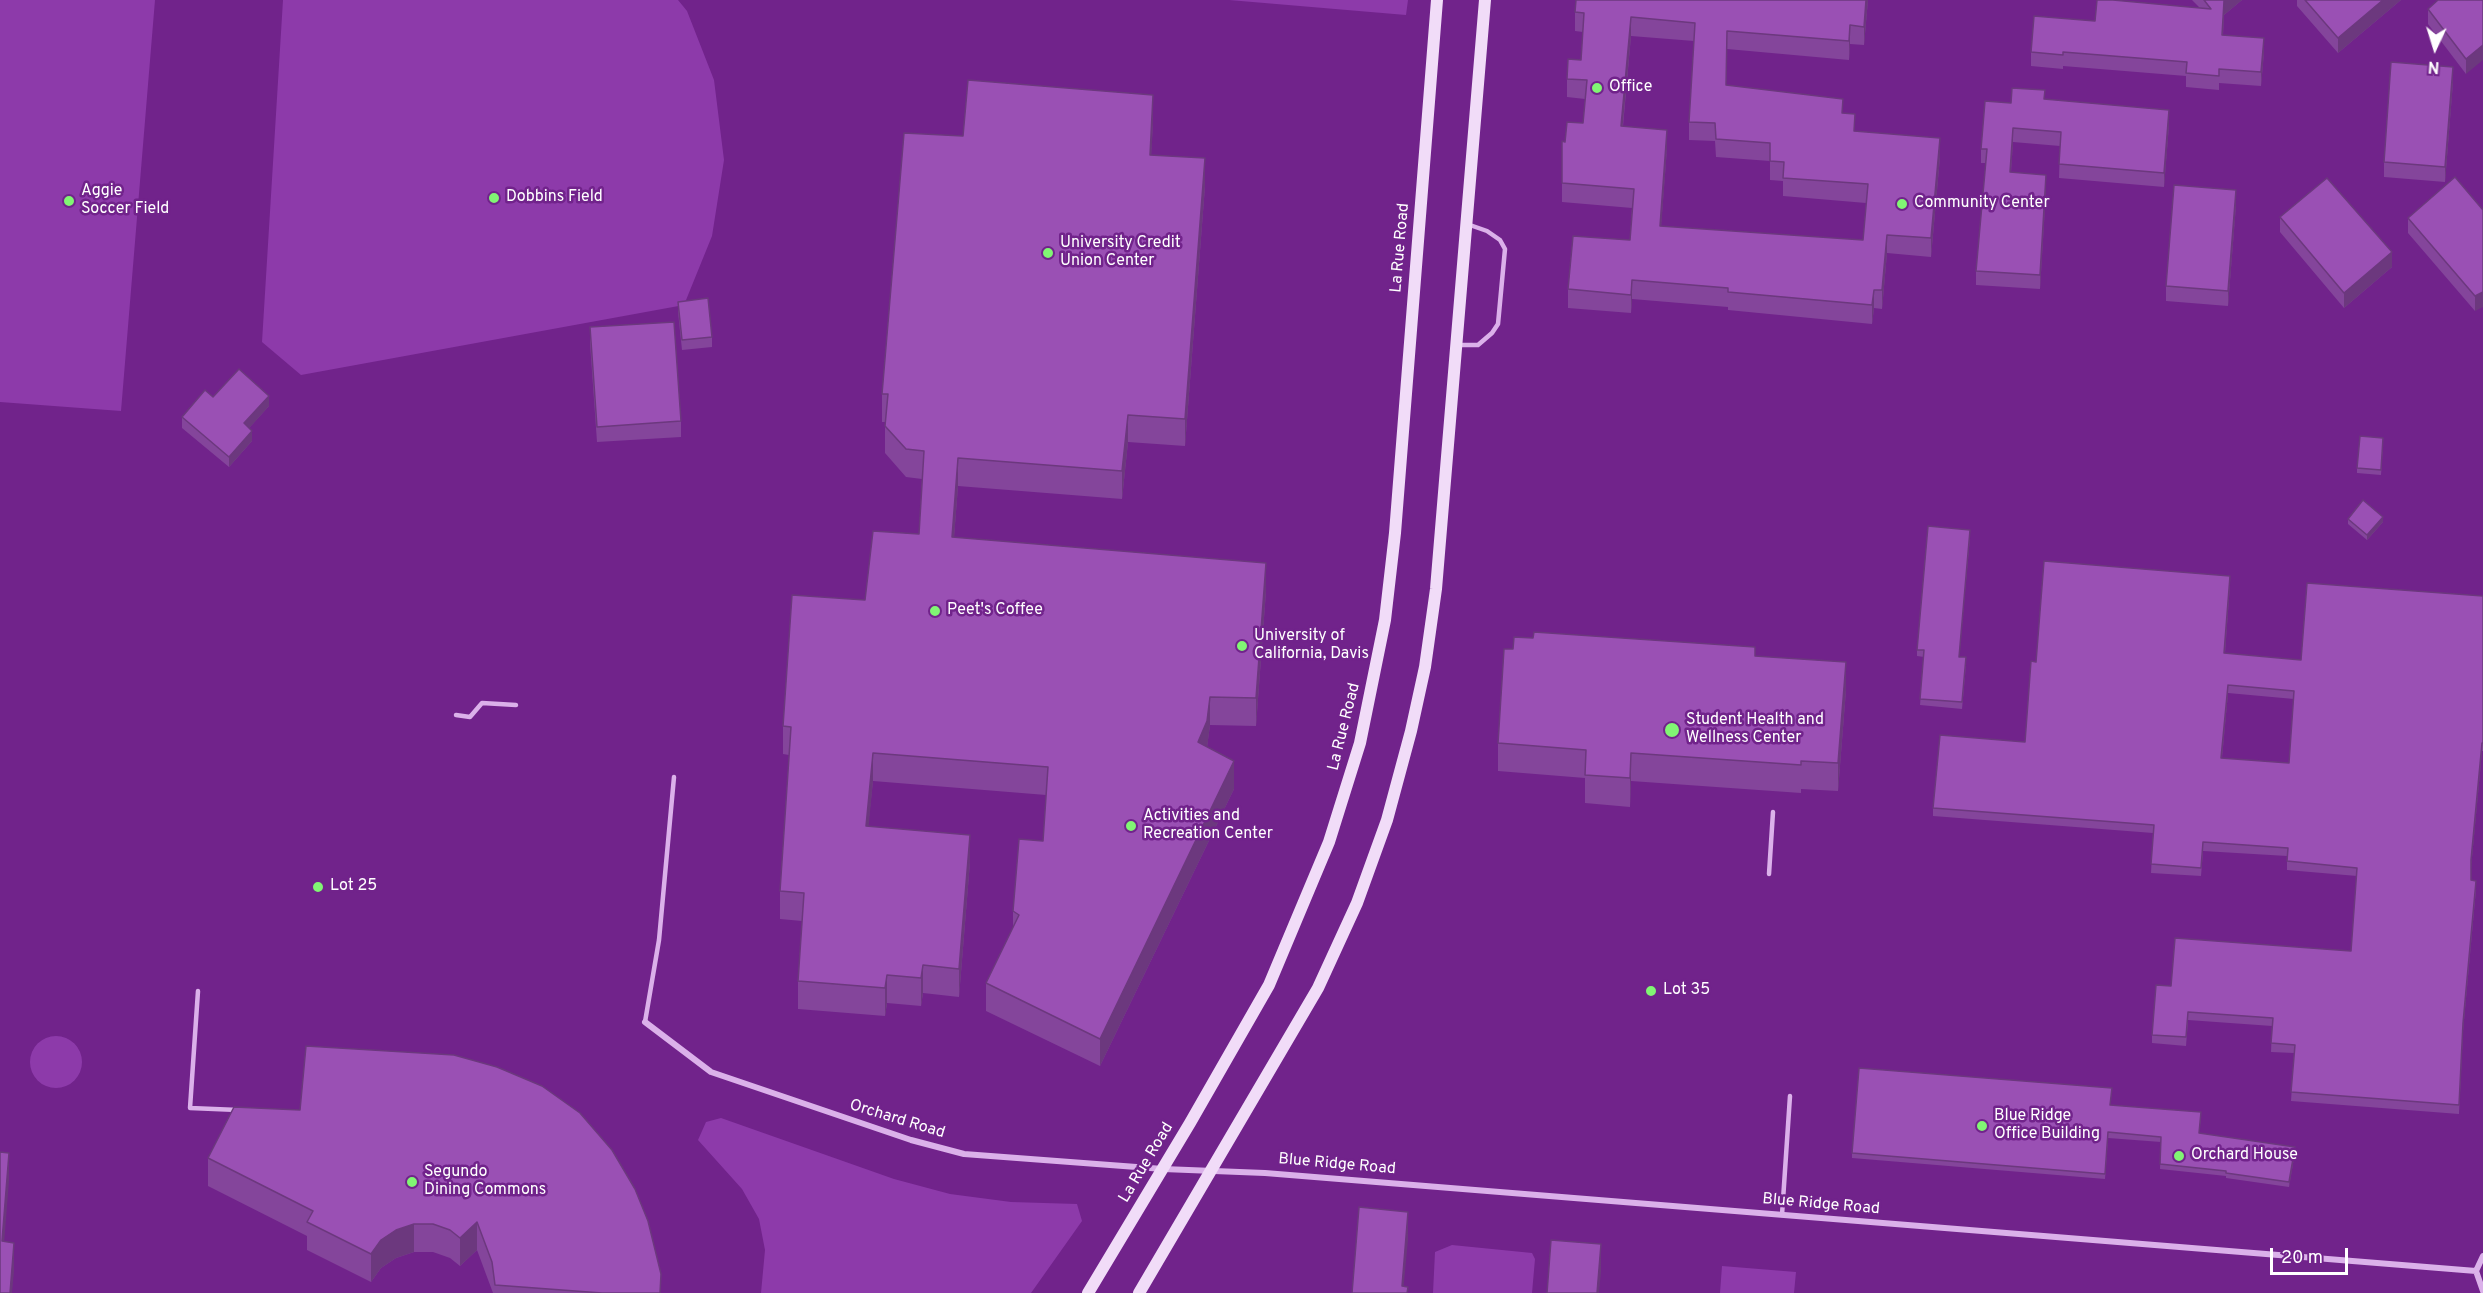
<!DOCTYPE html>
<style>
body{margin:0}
#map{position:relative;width:2483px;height:1293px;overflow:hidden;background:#71238b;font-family:Overpass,sans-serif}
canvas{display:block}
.north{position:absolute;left:2405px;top:18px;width:60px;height:60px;-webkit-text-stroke:4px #71238b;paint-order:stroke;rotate:184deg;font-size:16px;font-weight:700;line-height:24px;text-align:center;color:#fff}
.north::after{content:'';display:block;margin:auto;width:21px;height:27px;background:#fff;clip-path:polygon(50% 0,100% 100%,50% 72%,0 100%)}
.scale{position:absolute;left:2270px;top:1248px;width:78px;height:27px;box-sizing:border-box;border:3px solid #fff;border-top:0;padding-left:8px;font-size:18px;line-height:21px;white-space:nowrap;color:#fff;-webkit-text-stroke:4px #71238b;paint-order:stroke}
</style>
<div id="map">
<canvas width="2483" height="1293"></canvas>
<div class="north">N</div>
<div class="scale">20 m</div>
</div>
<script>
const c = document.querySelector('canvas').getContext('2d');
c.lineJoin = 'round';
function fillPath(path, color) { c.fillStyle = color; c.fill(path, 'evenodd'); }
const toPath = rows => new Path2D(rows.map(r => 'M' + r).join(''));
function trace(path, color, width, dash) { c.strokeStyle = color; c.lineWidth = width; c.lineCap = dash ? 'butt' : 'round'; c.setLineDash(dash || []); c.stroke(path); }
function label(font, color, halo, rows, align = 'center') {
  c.font = font + ' Overpass,sans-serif'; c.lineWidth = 5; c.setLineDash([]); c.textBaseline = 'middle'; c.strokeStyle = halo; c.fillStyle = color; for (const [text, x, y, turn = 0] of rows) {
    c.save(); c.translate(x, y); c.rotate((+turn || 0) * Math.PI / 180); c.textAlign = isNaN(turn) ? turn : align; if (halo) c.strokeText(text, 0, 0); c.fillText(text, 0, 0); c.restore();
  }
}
const green = toPath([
 [0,0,155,0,121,411,0,402],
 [283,0,678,0,687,11,714,80,724,160,712,236,684,305,301,375,262,342],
 [1229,0,1408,0,1406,15],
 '30 1062a26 26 0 1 1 52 0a26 26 0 1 1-52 0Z',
 [721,1118,894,1179,950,1194,1011,1202,1077,1204,1082,1221,1031,1293,761,1293,765,1250,759,1219,742,1189,698,1140,706,1122],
 [1452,1245,1532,1253,1535,1259,1532,1293,1433,1293,1435,1252],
 [1722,1266,1796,1272,1794,1293,1720,1293]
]);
const service = toPath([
 [1458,345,1478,345,1492,333,1498,324,1505,249,1500,240,1487,231,1467,224],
 [456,715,470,717,482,703,516,705],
 [1769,874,1773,812],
 [198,991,190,1108,238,1110],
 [645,1022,659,940,674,777],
 [1782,1215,1790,1096]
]);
const minor = toPath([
 [645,1022,711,1072,911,1140,964,1154,1163,1169,1265,1173,2476,1271],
 [2483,1256,2476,1271,2483,1291]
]);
const secondary = toPath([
 [1088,1293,1190,1123,1269,985,1329,842,1360,743,1385,620,1395,533,1437,0],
 [1139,1293,1318,988,1357,903,1387,820,1411,731,1425,667,1436,589,1485,0]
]);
const wall = toPath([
 [1868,0,1864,45,1850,44,1849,60,1727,49,1726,85,1843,113,1855,132,1940,157,1931,257,1887,253,1882,309,1874,308,1872,324,1728,310,1728,307,1632,299,1631,313,1568,308,1568,289,1630,240,1632,208,1562,202,1562,141,1565,142,1583,123,1585,99,1567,97,1567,79,1581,60,1583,32,1575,31,1575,12],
 [1631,36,1694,41,1689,122,1689,140,1715,141,1716,157,1770,161,1770,180,1783,181,1783,196,1866,203,1863,240,1661,226,1667,148,1623,126],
 [2192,0,2242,0,2224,15,2223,35,2264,52,2261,86,2219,83,2219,90,2186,87,2186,76,2063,66,2063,69,2031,66,2031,52,2199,7],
 [2297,0,2401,0,2338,53,2297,6],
 [2483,0,2466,74,2428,24,2428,9],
 [2453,82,2445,182,2384,177,2384,162],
 [2045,99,2169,125,2164,187,2059,178,2060,146,2013,142,2011,172,2046,190,2040,289,1976,285,1976,271,1986,163,1981,163,1981,149,2011,103],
 [1153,123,1151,155,1205,186,1185,446,1128,442,1122,499,958,486,954,537,1266,591,1256,726,1210,725,1207,747,1234,789,1100,1066,986,1011,986,983,1013,928,1013,911,1043,841,1046,795,873,781,868,826,970,862,959,997,923,993,921,1006,887,1003,885,1016,798,1009,798,981,802,921,780,919,780,891,789,755,783,754,783,726,865,600,919,534,922,479,906,477,885,453,885,422,882,422,882,394,963,136],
 [2236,205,2228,306,2166,301,2166,286],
 [2483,210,2475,311,2408,233,2408,218],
 [2280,217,2392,267,2344,308,2280,232],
 [678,302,712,337,712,347,682,350,678,312],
 [590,327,681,421,681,437,597,442,590,343],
 [269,406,249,428,252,441,229,467,182,428,182,417],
 [2383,443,2381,475,2357,473,2357,468],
 [2348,519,2383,522,2367,540,2348,524],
 [1970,537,1959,657,1966,664,1962,709,1920,705,1924,657,1917,656,1917,650],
 [2230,584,2225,653,2301,660,2483,596,2483,751,2482,751,2471,868,2471,880,2476,889,2463,1031,2459,1114,2291,1101,2294,1053,2271,1052,2272,1026,2188,1020,2186,1046,2152,1043,2152,1035,2171,986,2351,951,2357,876,2287,870,2287,856,2203,851,2201,876,2151,873,2153,833,1933,816,1933,808,2025,742,2036,662],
 [2228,693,2294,699,2289,763,2222,758],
 [1755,656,1846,690,1838,791,1801,789,1801,793,1631,781,1630,807,1585,803,1585,778,1498,771,1498,743],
 [2111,1105,2201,1117,2199,1133,2295,1152,2289,1187,2226,1178,2226,1176,2160,1169,2161,1142,2108,1138,2105,1179,1852,1158,1852,1153],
 [300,1110,661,1293,493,1293,477,1250,460,1266,450,1258,433,1252,414,1252,396,1258,381,1268,371,1282,307,1250,307,1236,208,1186,208,1158]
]);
const shadedWall = toPath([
 [1866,0,1868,0,1864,45,1864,27],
 [2225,0,2242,0,2224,15,2222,49,2224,1],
 [2383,0,2401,0,2338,53,2338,38],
 [1631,17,1631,36,1621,144,1621,126],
 [1850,25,1850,44,1849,60,1849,41],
 [2264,38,2264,52,2261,86,2261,72],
 [2483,45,2483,60,2466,74,2466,59],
 [2453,67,2453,82,2445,182,2445,167],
 [1153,95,1153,123,1150,182,1150,155],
 [2169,110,2169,125,2164,187,2164,173],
 [2013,128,2013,142,2010,186,2010,172],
 [1667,130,1667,148,1660,244,1660,226],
 [1940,138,1940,157,1931,257,1931,238],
 [1205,158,1205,186,1185,446,1185,419],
 [2046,175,2046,190,2040,289,2040,275],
 [2236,190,2236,205,2228,306,2228,291],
 [1887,235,1887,253,1882,309,1882,290],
 [2392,252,2392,267,2344,308,2344,293],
 [1632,280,1632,299,1631,313,1631,295],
 [1874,290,1874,308,1872,324,1872,305],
 [2483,292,2483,307,2475,311,2475,296],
 [269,396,269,406,244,434,244,423],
 [1128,415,1128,442,1122,499,1122,471],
 [252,431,252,441,229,467,229,457],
 [958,458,958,486,952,565,952,537],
 [2383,517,2383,522,2367,540,2367,535],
 [1970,530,1970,537,1959,663,1959,657],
 [1266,563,1266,591,1256,726,1256,698],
 [2230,576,2230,584,2224,662,2224,653],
 [1846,662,1846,690,1838,791,1838,763],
 [2228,685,2228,693,2221,766,2221,758],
 [1210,697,1210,725,1207,748,1198,742],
 [2482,743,2482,751,2471,868,2471,860],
 [873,753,873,781,866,854,866,826],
 [1631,753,1631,781,1630,807,1630,778],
 [1234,761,1234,789,1100,1066,1100,1039],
 [970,835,970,862,959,997,959,969],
 [2476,881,2463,1031,2459,1114,2463,1023],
 [923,965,923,993,921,1006,921,978],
 [887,975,887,1003,885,1016,885,988],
 [2295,1147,2295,1152,2289,1187,2289,1182],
 [9,1153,9,1181,2,1269,2,1241],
 [1408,1212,1408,1240,1403,1293,1402,1286],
 [477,1222,477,1250,460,1266,460,1238],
 [414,1224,414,1252,396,1258,381,1268,371,1282,371,1254,381,1240,396,1230],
 [14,1243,14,1271,12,1293,10,1293],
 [1601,1244,1601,1272,1599,1293,1597,1293]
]);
const building = toPath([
 [1576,0,1866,0,1864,27,1850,25,1849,41,1727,31,1726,85,1843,99,1842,113,1855,114,1854,131,1940,138,1931,238,1887,235,1882,290,1874,290,1872,305,1728,292,1728,288,1632,280,1631,295,1568,289,1573,236,1630,240,1634,189,1562,183,1562,141,1565,142,1567,122,1583,123,1587,80,1567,79,1568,59,1581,60,1584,13,1575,12,1576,0],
 [1631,17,1695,23,1689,122,1715,123,1716,139,1770,143,1770,161,1784,162,1783,178,1868,184,1863,240,1660,226,1667,130,1621,126,1631,17],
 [2097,0,2113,0,2211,9,2204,0,2225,0,2224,1,2222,35,2264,38,2261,72,2219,69,2219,76,2186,73,2187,62,2063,52,2063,55,2031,52,2034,16,2095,21,2097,0],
 [2305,0,2383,0,2338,38,2305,0],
 [2438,0,2483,0,2483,45,2466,59,2428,9,2438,0],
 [2391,62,2453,67,2445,167,2384,162,2391,62],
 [968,80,1153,95,1150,155,1205,158,1185,419,1128,415,1122,471,958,458,952,537,1266,563,1256,698,1210,697,1207,721,1198,742,1234,761,1100,1039,986,983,1019,915,1013,911,1019,839,1043,841,1048,767,873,753,866,826,970,835,959,969,923,965,921,978,887,975,885,988,798,981,804,893,780,891,791,727,783,726,792,595,865,600,873,531,919,534,924,451,906,449,885,426,888,394,882,394,904,133,963,136,968,80],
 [2012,88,2045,90,2044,99,2169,110,2164,173,2059,164,2061,132,2013,128,2010,172,2046,175,2040,275,1976,271,1987,149,1981,149,1985,101,2011,103,2012,88],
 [2455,177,2483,210,2483,292,2475,296,2408,218,2455,177],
 [2327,178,2392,252,2344,293,2280,217,2327,178],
 [2174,185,2236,190,2228,291,2166,286,2174,185],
 [708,298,712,337,682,340,678,302,708,298],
 [674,322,681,421,597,427,590,327,674,322],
 [239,369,269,396,244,423,252,431,229,457,182,417,205,390,213,397,239,369],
 [2360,436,2383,438,2381,470,2357,468,2360,436],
 [2363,500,2383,517,2367,535,2348,519,2363,500],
 [1928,526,1970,530,1959,657,1966,657,1962,702,1920,699,1924,650,1917,650,1928,526],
 [2044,561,2230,576,2224,653,2301,660,2307,583,2483,596,2483,743,2482,743,2471,860,2471,880,2476,881,2463,1023,2459,1105,2291,1092,2295,1045,2271,1043,2273,1018,2188,1012,2186,1037,2152,1035,2156,985,2171,986,2175,938,2351,951,2357,868,2287,861,2288,848,2203,842,2201,868,2151,864,2154,825,1933,808,1940,735,2025,742,2031,661,2036,662,2044,561],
 [2228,685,2294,691,2289,763,2221,758,2228,685],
 [1534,632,1755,647,1755,656,1846,662,1838,763,1801,761,1801,765,1631,753,1630,778,1585,775,1586,750,1498,743,1504,649,1513,649,1514,637,1533,638,1534,632],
 [306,1046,454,1055,497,1067,542,1086,580,1113,612,1150,635,1189,648,1221,661,1274,660,1293,602,1293,495,1285,492,1262,477,1222,460,1238,450,1230,433,1224,414,1224,396,1230,381,1240,371,1254,307,1222,313,1211,208,1158,234,1107,300,1110,306,1046],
 [1859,1068,2112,1088,2110,1105,2201,1112,2199,1133,2295,1147,2289,1182,2226,1173,2226,1171,2160,1164,2161,1137,2108,1132,2105,1174,1852,1153,1859,1068],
 [0,1152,9,1153,2,1241,14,1243,10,1293,0,1293,0,1152],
 [1359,1207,1408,1212,1402,1286,1408,1287,1407,1293,1352,1293,1359,1207],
 [1551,1240,1601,1244,1597,1293,1547,1293,1551,1240]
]);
const markers = [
 [1597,88,6,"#81f574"],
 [494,198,6,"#81f574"],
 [69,201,6,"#81f574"],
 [1902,204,6,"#81f574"],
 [1048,253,6,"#81f574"],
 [935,611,6,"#81f574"],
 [1242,646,6,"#81f574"],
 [1672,730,8,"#81f574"],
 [1131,826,6,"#81f574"],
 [318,887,6,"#81f574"],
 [1651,991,6,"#81f574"],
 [1982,1126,6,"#81f574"],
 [2179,1156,6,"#81f574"],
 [412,1182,6,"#81f574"]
];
const poiNames = [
 ["Office",1609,88],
 ["Aggie",81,192],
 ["Soccer Field",81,210],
 ["Dobbins Field",506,198],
 ["Community Center",1914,204],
 ["University Credit",1060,244],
 ["Union Center",1060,262],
 ["Peet's Coffee",947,611],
 ["University of",1254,637],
 ["California, Davis",1254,655],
 ["Student Health and",1686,721],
 ["Wellness Center",1686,739],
 ["Activities and",1143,817],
 ["Recreation Center",1143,835],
 ["Lot 25",330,887],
 ["Lot 35",1663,991],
 ["Blue Ridge",1994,1117],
 ["Office Building",1994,1135],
 ["Orchard House",2191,1156],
 ["Segundo",424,1173],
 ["Dining Commons",424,1191]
];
const streetNames = [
 ["La Rue Road",1401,248,-85],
 ["La Rue Road",1345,727,-76],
 ["Orchard Road",897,1120,17],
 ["La Rue Road",1147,1163,-59],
 ["Blue Ridge Road",1337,1165,5],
 ["Blue Ridge Road",1821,1205,5]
];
fillPath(green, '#8d3aaa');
trace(service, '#dbb1ea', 4.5);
trace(minor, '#dbb1ea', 6);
trace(secondary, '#f1dcf8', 12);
fillPath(wall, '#84459b');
fillPath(shadedWall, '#6c387e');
fillPath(building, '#9a50b4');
trace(building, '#6c387e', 1.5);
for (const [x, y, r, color] of markers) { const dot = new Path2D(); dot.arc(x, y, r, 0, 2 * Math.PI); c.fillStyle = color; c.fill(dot); trace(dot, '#71238b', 2); }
label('16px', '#fff', '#71238b', poiNames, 'left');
label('16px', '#fff', '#71238b', streetNames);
</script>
